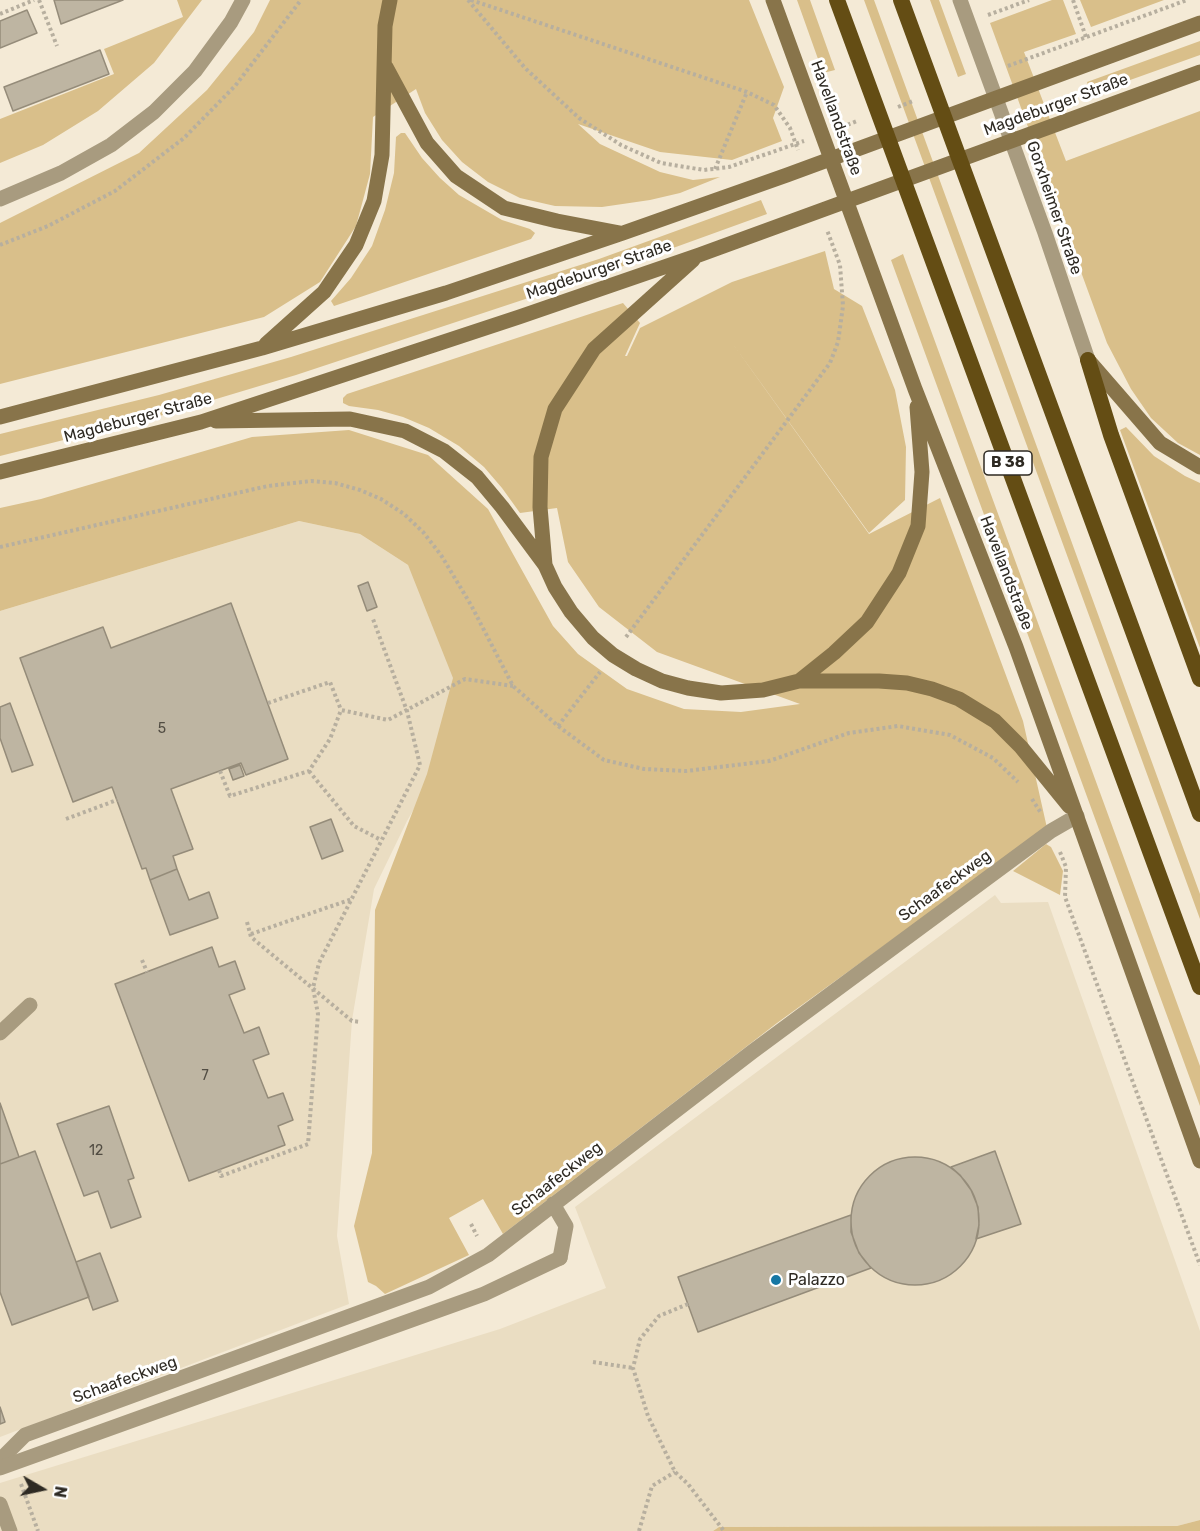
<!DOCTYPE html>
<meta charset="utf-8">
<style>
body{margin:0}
#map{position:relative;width:1200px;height:1531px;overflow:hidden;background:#f4ead6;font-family:Rubik,sans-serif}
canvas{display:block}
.north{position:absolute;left:12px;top:1459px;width:60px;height:60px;-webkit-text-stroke:4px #fff;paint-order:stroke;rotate:99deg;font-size:16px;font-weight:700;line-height:24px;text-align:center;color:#2e2a23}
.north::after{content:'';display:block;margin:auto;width:21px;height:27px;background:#2e2a23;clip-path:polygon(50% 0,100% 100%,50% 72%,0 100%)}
</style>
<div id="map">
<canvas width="1200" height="1531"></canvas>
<div class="north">N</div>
</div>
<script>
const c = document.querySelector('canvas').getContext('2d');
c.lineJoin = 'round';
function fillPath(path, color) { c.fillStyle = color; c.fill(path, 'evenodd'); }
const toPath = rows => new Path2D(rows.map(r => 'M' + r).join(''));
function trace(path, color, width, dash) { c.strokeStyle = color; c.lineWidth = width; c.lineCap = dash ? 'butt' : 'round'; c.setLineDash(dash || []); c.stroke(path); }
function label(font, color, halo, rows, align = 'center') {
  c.font = font + ' Rubik,sans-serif'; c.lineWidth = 6; c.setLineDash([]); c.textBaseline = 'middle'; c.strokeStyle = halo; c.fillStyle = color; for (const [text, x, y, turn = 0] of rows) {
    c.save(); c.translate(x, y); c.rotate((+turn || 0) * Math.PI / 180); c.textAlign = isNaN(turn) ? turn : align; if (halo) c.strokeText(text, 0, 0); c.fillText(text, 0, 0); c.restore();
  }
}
const built = toPath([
 [299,521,360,534,408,565,472,691,452,743,407,821,374,889,352,1020,337,1236,349,1304,0,1437,0,611],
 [995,895,1001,903,1048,902,1200,1331,1200,1520,1177,1526,719,1527,713,1531,0,1531,0,1483,500,1329,606,1288,575,1207]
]);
const green = toPath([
 [177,0,202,0,154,63,98,111,43,145,0,163,0,119,114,74,104,49,183,17],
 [270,0,749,0,784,87,773,118,782,141,732,160,660,152,578,124,600,144,660,172,693,180,720,177,680,193,650,200,602,207,555,206,520,198,488,182,462,162,442,140,425,113,416,89,373,117,370,174,356,226,320,282,264,317,0,384,0,223,139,153,207,90,254,32],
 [797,0,810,0,835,70,823,73],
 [864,0,874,0,1200,894,1200,919],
 [930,0,939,0,966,74,958,77],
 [1052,0,1063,0,1076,34,1024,52,1066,161,1200,111,1200,455,1178,443,1151,418,1131,389,1107,343,990,23],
 [1080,0,1164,0,1091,27],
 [1200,41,1200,55,1091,94,1087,82],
 [401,133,405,133,422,158,440,178,459,195,502,220,530,229,535,233,531,239,334,306,331,301,351,278,372,246,385,210,394,173,396,137],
 [761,200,767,214,604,273,296,375,163,415,0,456,0,434,159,395,291,357,599,259],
 [825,251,834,289,862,306,895,390,906,447,905,500,869,533,730,340,869,534,940,498,1023,721,1047,828,777,1023,503,1234,483,1199,449,1218,469,1255,385,1294,376,1286,368,1282,354,1226,372,1153,375,910,427,774,453,678,408,565,360,534,299,521,0,611,0,508,41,499,252,437,349,430,428,455,488,509,553,626,578,654,627,689,684,709,741,712,800,704,657,652,599,607,568,562,557,508,520,513,502,488,484,467,459,446,429,428,403,417,378,410,349,406,343,403,343,398,347,394,623,303,640,323,625,356,627,356,640,328,732,282],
 [903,254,1200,1066,1200,1106,891,260],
 [1126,427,1154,456,1185,476,1200,483,1200,648,1120,430],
 [1046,844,1051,847,1063,871,1060,895,1013,871],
 [1200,1520,1200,1531,713,1531,719,1527,1177,1526]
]);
const building = toPath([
 [54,0,123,0,61,24,54,0],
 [27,10,37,33,0,48,0,21,27,10],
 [100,50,109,74,13,111,4,87,100,50],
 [368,582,377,607,367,611,358,586,368,582],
 [231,603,288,759,246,775,241,763,171,789,193,849,173,856,177,869,150,880,146,868,142,869,112,787,73,802,20,658,103,627,111,648,231,603],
 [10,703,33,765,12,772,0,738,0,707,10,703],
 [240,765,244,776,233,780,229,769,240,765],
 [331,819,343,851,322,859,310,827,331,819],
 [177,869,189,900,209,892,218,918,170,935,150,880,177,869],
 [212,947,219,967,235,961,245,989,229,995,244,1033,259,1027,269,1054,253,1060,268,1098,283,1093,293,1120,278,1126,285,1145,189,1181,115,984,212,947],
 [0,1103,19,1157,0,1164,0,1103],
 [109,1106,134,1178,128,1180,141,1217,111,1228,98,1191,84,1196,57,1124,109,1106],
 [35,1151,89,1297,12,1325,0,1292,0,1164,35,1151],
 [995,1151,1021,1224,976,1239,979,1225,978,1207,971,1190,960,1175,951,1167,995,1151],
 '851 1221a64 64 0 1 1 128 0a64 64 0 1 1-128 0Z',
 [851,1215,851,1232,859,1253,871,1268,698,1332,678,1277,851,1215],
 [100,1253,118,1301,93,1310,76,1262,100,1253],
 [0,1407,5,1422,0,1424,0,1407]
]);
const path = toPath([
 [39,0,57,46],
 [468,0,525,68,579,118,621,145,661,163,704,170,729,167,804,141],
 [471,0,747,92,774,105,790,128,798,150],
 [1073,0,1086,37],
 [0,14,34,0],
 [988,15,1029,0],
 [1008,66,1187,0],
 [898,107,913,101],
 [842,127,857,121],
 [715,169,747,92],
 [0,245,48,226,115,191,184,138,235,86,301,0],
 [0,547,268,486,311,481,335,483,360,490,381,499,404,514,423,532,441,555,471,605,513,686,558,726,604,760,644,769,686,771,769,761,849,733,898,726,950,735,993,758,1018,782],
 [626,637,830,363,838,342,843,306,840,265,827,230],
 [268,703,330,682,341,710],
 [558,726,600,672],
 [220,771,230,796,309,771,330,739,341,710,388,720,465,679,513,686],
 [309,771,354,826,381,840],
 [1032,799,1041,813],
 [66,819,117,800],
 [1060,852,1066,867,1065,897,1200,1265],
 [247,922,251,937,352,1021,361,1022],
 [251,934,352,899],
 [142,960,147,972],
 [219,1170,221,1176,308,1144,318,1014,313,988,319,963,420,765,407,711,373,619],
 [471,1224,477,1236],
 [688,1304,659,1316,640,1339,633,1368,648,1416,675,1472,688,1484,724,1531],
 [593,1362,633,1368],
 [21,1484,38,1531],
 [639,1531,652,1486,675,1472]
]);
const service = toPath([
 [553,1204,566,1226,560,1258],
 [0,1460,25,1435,429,1287,488,1255,752,1052,1051,831,1077,816]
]);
const minor = toPath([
 [0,199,61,173,111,145,154,112,195,71,231,22,243,0],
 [0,1033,30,1005],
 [0,1468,484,1294,560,1258],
 [0,1504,10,1531]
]);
const tertiary = toPath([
 [960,0,1045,233,1088,360]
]);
const secondary = toPath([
 [773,0,915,389,1016,647,1200,1161],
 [386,67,427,143,456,176,504,208,557,221,620,233],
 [266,344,324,292,356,245,374,201,382,155,385,26,390,0],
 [1088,360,1160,443,1200,467],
 [0,417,262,348,446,293,623,233,787,175,1200,23],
 [216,421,350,419,405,431,444,451,477,477,502,507,545,565,555,587,571,612,593,638,613,655,636,669,662,681,688,688,721,693,763,690,799,681,879,681,907,683,932,689,959,699,995,721,1021,747,1069,806],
 [0,472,201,422,519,317,699,255,1200,72],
 [545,565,540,507,541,457,555,409,594,349,693,260],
 [799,681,834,653,867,622,899,573,918,526,922,472,917,407]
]);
const trunk = toPath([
 [837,0,1200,987],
 [901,0,1200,814],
 [1088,360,1111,435,1200,679]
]);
const markers = [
 [776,1280,6,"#1677a4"]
];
const numberNames = [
 ["5",162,729],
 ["7",205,1076],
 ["12",96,1151]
];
const shields = [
 [1008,463,48]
];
const shieldNames = [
 ["B 38",1008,463]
];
const streetNames = [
 ["Magdeburger Straße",1056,105,-20],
 ["Havellandstraße",836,118,70],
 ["Gorxheimer Straße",1054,208,71],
 ["Magdeburger Straße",599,270,-19],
 ["Magdeburger Straße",138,418,-15],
 ["Havellandstraße",1006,573,69],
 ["Schaafeckweg",945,886,-36],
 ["Schaafeckweg",557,1179,-38],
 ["Schaafeckweg",125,1380,-20]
];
const poiNames = [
 ["Palazzo",788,1280]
];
fillPath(built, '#eaddc2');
fillPath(green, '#d9bf8a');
fillPath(building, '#beb5a2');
trace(building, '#958c7a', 1.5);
trace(path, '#b7af9f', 4, [3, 3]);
trace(service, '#a89b7f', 15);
trace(minor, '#a89b7f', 15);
trace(tertiary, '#a89b7f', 15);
trace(secondary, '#88744a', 15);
trace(trunk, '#644d14', 16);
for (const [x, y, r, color] of markers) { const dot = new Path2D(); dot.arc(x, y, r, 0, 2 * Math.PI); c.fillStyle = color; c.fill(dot); trace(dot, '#fff', 2); }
label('14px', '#524d43', null, numberNames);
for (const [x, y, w] of shields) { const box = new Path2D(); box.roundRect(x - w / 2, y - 12, w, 24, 4.5); c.fillStyle = '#fff'; c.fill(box); trace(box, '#2e2a23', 1.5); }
label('bold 15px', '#2e2a23', null, shieldNames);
label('16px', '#2e2a23', '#fff', streetNames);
label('16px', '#2e2a23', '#fff', poiNames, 'left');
</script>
